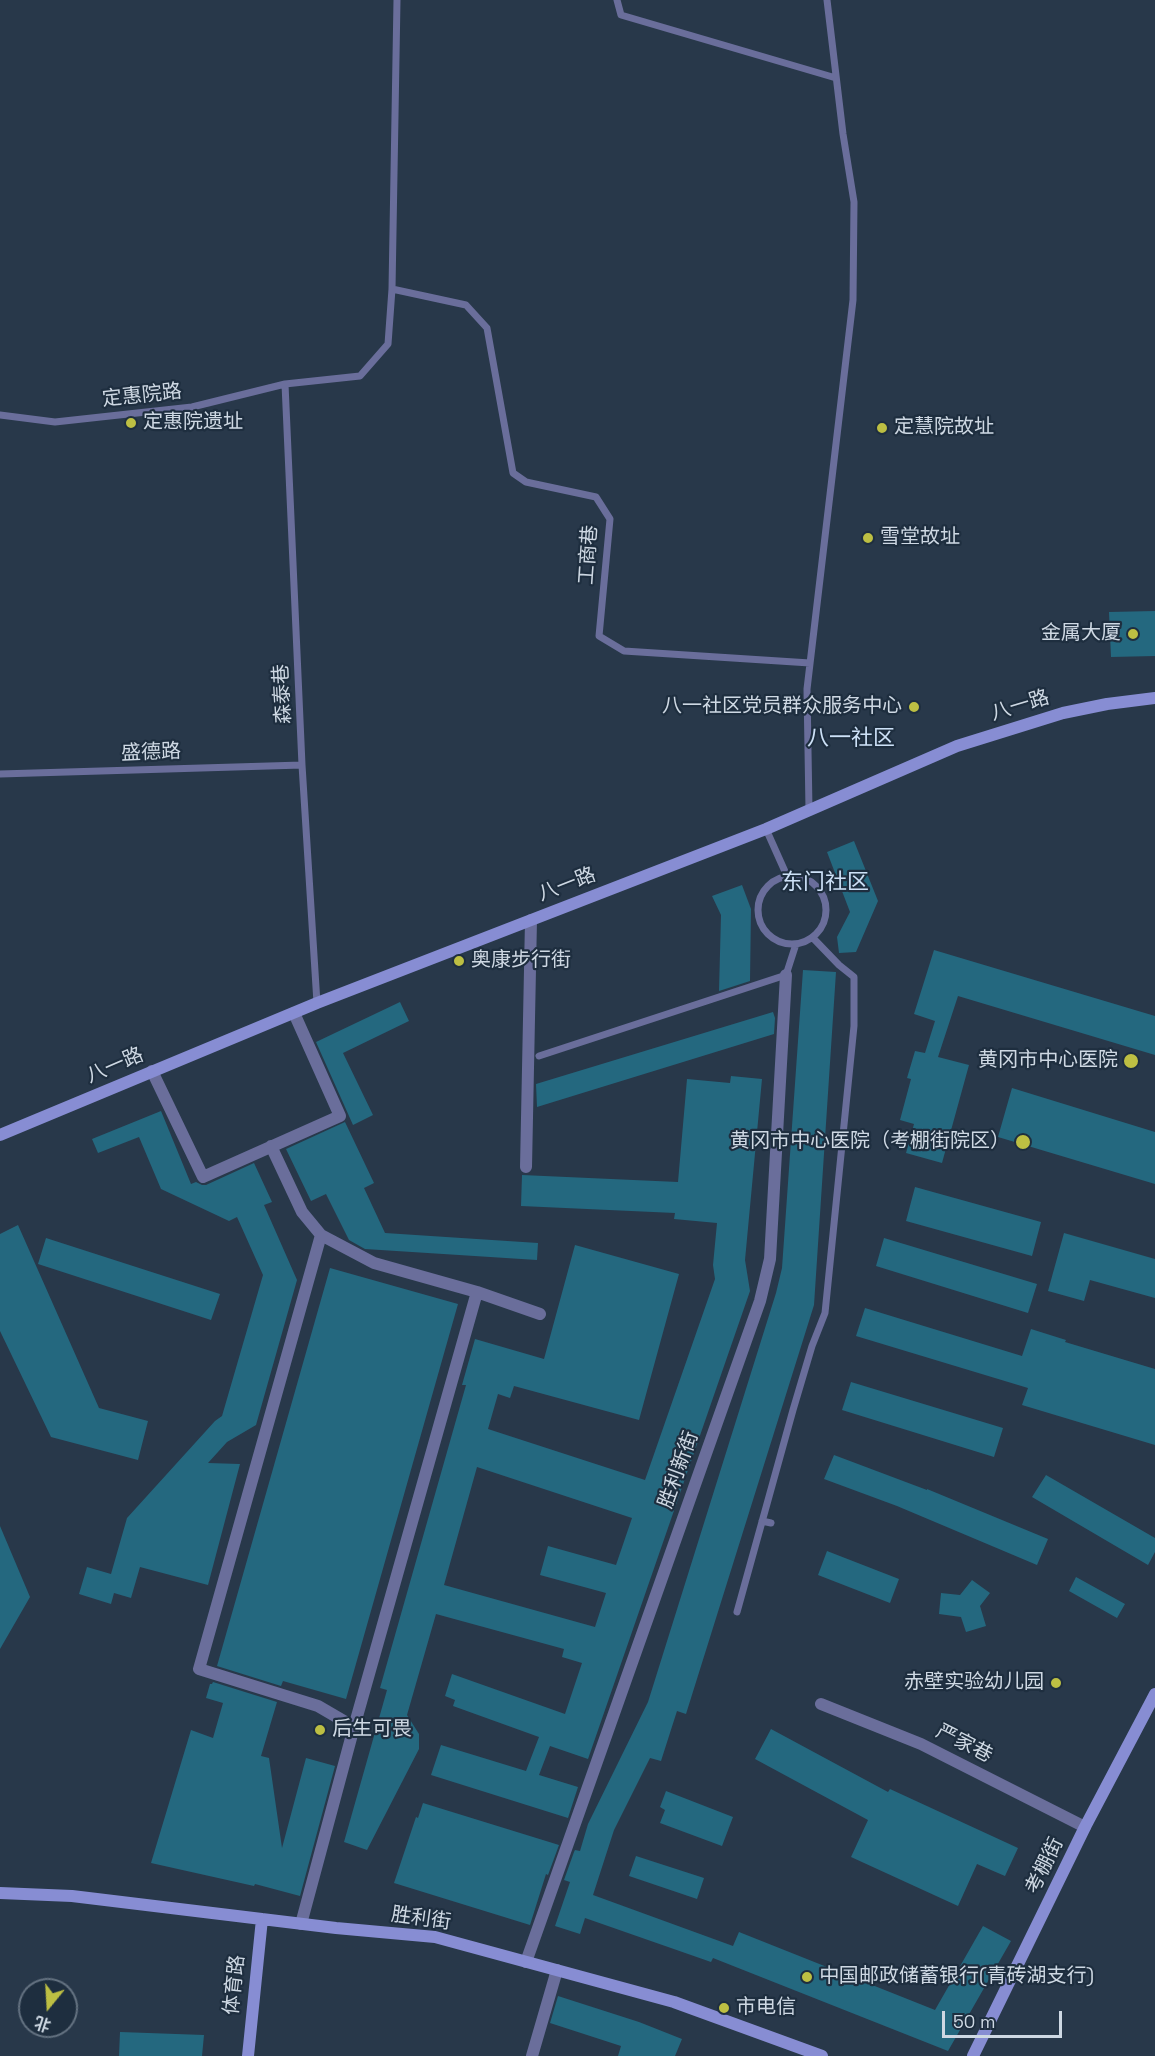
<!DOCTYPE html>
<meta charset="utf-8">
<style>
body{margin:0}
#map{position:relative;width:1155px;height:2056px;overflow:hidden;background:#28384a;font-family:"Space Grotesk","Noto Sans SC",sans-serif}
canvas{display:block}
.north{position:absolute;left:18px;top:1978px;width:60px;height:60px;box-sizing:border-box;background:#1e2e3f;border:2px solid #647281;border-radius:50%;rotate:198deg;font-size:16px;font-weight:700;line-height:24px;text-align:center;color:#ced8e3}
.north::after{content:'';display:block;margin:auto;width:21px;height:27px;background:#bdbf43;clip-path:polygon(50% 0,100% 100%,50% 72%,0 100%)}
.scale{position:absolute;left:942px;top:2011px;width:120px;height:27px;box-sizing:border-box;border:3px solid #ced8e3;border-top:0;padding-left:8px;font-size:18px;line-height:21px;white-space:nowrap;color:#ced8e3;-webkit-text-stroke:4px #1e2e3f;paint-order:stroke}
</style>
<div id="map">
<canvas width="1155" height="2056"></canvas>
<div class="north">北</div>
<div class="scale">50 m</div>
</div>
<script>
const c = document.querySelector('canvas').getContext('2d');
c.lineJoin = 'round';
function fillPath(path, color) { c.fillStyle = color; c.fill(path, 'evenodd'); }
const toPath = rows => new Path2D(rows.map(r => 'M' + r).join(''));
function trace(path, color, width, dash) { c.strokeStyle = color; c.lineWidth = width; c.lineCap = dash ? 'butt' : 'round'; c.setLineDash(dash || []); c.stroke(path); }
function label(font, color, halo, rows, align = 'center') {
  c.font = font + ' "Space Grotesk","Noto Sans SC",sans-serif'; c.lineWidth = 4.5; c.setLineDash([]); c.textBaseline = 'middle'; c.strokeStyle = halo; c.fillStyle = color; for (const [text, x, y, turn = 0] of rows) {
    c.save(); c.translate(x, y); c.rotate((+turn || 0) * Math.PI / 180); c.textAlign = isNaN(turn) ? turn : align; if (halo) c.strokeText(text, 0, 0); c.fillText(text, 0, 0); c.restore();
  }
}
const building = toPath([
 [1155,611,1155,656,1111,657,1109,612],
 [854,841,878,901,856,952,839,953,837,937,850,912,827,852],
 [742,885,751,909,750,981,719,991,721,915,712,896],
 [934,950,1155,1016,1155,1055,958,996,938,1057,969,1065,942,1163,906,1153,914,1124,900,1120,911,1079,907,1078,915,1051,925,1053,935,1021,914,1014],
 [803,970,836,972,814,1305,686,1714,677,1711,661,1761,650,1758,614,1830,593,1895,733,1946,739,1932,935,2010,983,1926,1011,1941,948,2051,713,1958,711,1962,585,1918,580,1934,555,1926,570,1882,564,1880,574,1852,575,1850,580,1851,588,1824,648,1702,776,1293,782,1268],
 [400,1002,409,1021,343,1053,373,1115,353,1125,316,1042],
 [773,1012,775,1018,774,1034,537,1107,536,1084],
 [731,1076,762,1079,745,1260,750,1291,588,1759,550,1746,539,1775,578,1787,568,1818,431,1775,441,1745,526,1771,539,1737,453,1706,455,1700,445,1696,452,1674,565,1714,582,1663,562,1657,564,1649,436,1614,407,1715,419,1734,419,1749,367,1850,344,1842,387,1690,380,1688,466,1385,462,1385,475,1339,544,1359,575,1245,679,1274,639,1420,514,1386,510,1398,498,1394,488,1429,645,1480,715,1279,713,1265,717,1223,674,1219,675,1213,521,1206,522,1175,678,1182,687,1079,730,1083],
 [477,1467,632,1518,616,1565,548,1546,540,1575,606,1593,595,1627,444,1585],
 [1012,1088,1155,1132,1155,1184,998,1137],
 [161,1111,191,1184,196,1182,202,1185,206,1185,254,1163,272,1202,264,1205,297,1280,256,1425,227,1442,208,1463,240,1464,208,1585,140,1567,131,1598,114,1593,111,1604,79,1594,87,1567,111,1574,127,1518,215,1421,222,1416,263,1275,237,1217,229,1221,161,1189,139,1137,98,1153,92,1139],
 [345,1122,374,1183,364,1188,385,1233,538,1243,537,1260,365,1249,349,1240,326,1194,311,1201,286,1149],
 [915,1187,1041,1222,1032,1256,906,1221],
 [18,1225,99,1408,148,1421,138,1460,51,1437,0,1331,0,1234],
 [1064,1233,1155,1259,1155,1298,1090,1280,1084,1301,1048,1291],
 [46,1238,220,1294,211,1320,38,1264],
 [884,1238,1037,1284,1028,1313,876,1266],
 [330,1268,458,1304,346,1699,283,1681,281,1686,217,1666],
 [865,1308,1022,1356,1031,1329,1066,1340,1065,1342,1155,1369,1155,1445,1022,1405,1028,1388,856,1336],
 [851,1382,1003,1428,994,1457,842,1410],
 [834,1455,927,1490,927,1489,1048,1539,1037,1565,897,1506,824,1479],
 [1046,1475,1155,1538,1155,1552,1148,1565,1032,1497],
 [0,1526,30,1597,0,1649],
 [827,1551,899,1579,890,1603,818,1575],
 [1076,1577,1125,1604,1117,1618,1069,1591],
 [972,1580,990,1593,980,1606,986,1626,966,1632,961,1617,939,1614,941,1593,960,1595],
 [213,1682,277,1702,261,1756,269,1758,282,1848,306,1758,335,1766,300,1896,255,1884,254,1886,151,1863,191,1730,213,1738,223,1703,206,1698,210,1684,212,1684],
 [771,1729,888,1792,890,1789,1018,1848,1005,1876,977,1864,958,1906,851,1857,868,1820,755,1759],
 [666,1791,733,1817,722,1846,660,1823,665,1810,660,1807],
 [423,1803,559,1845,548,1875,546,1874,530,1925,394,1883,416,1817,418,1818],
 [636,1856,704,1878,697,1899,629,1876],
 [558,1996,639,2022,682,2039,675,2056,618,2056,621,2046,550,2023],
 [120,2032,204,2035,202,2056,119,2056]
]);
const lane = toPath([
 [617,0,621,15,836,78],
 [392,289,466,305,487,328,513,473,526,482,596,497,610,519,599,636,624,651,810,663],
 [285,384,302,765,317,1003],
 [0,415,55,422,192,407,285,384,360,376,388,344,392,289,397,0],
 [0,774,302,765],
 [809,810,807,689,853,300,854,202,843,134,827,0],
 [766,829,787,876],
 '758 910a34 34 0 1 1 68 0a34 34 0 1 1-68 0Z',
 [539,1056,786,975,796,944],
 [762,1521,771,1523],
 [737,1612,793,1410,812,1346,825,1313,854,1026,854,977,839,965,813,938]
]);
const street = toPath([
 [152,1071,203,1177,340,1116,294,1013],
 [271,1146,302,1212,321,1235,374,1263,477,1292,540,1314],
 [526,1167,531,920],
 [321,1235,199,1669,318,1706,354,1727],
 [821,1704,921,1744,1085,1827],
 [301,1924,354,1727,477,1292],
 [526,1962,760,1301,770,1259,786,975],
 [532,2056,557,1970]
]);
const secondary = toPath([
 [0,1135,317,1003,766,829,957,746,1063,713,1107,704,1155,698],
 [0,1893,72,1896,336,1928,435,1937,674,2002,822,2056],
 [248,2056,262,1919],
 [973,2056,1085,1827,1155,1694]
]);
const markers = [
 [131,423,6,"#bdbf43"],
 [882,428,6,"#bdbf43"],
 [868,538,6,"#bdbf43"],
 [1133,634,6,"#bdbf43"],
 [914,707,6,"#bdbf43"],
 [459,961,6,"#bdbf43"],
 [1131,1061,8,"#bdbf43"],
 [1023,1142,8,"#bdbf43"],
 [1056,1683,6,"#bdbf43"],
 [320,1730,6,"#bdbf43"],
 [807,1977,6,"#bdbf43"],
 [724,2008,6,"#bdbf43"]
];
const streetNames = [
 ["定惠院路",142,396,-6],
 ["工商巷",589,555,-86],
 ["森泰巷",283,694,-93],
 ["八一路",1020,706,-17],
 ["盛德路",151,753,-2],
 ["八一路",567,885,-21],
 ["八一路",115,1066,-23],
 ["胜利新街",679,1470,-70],
 ["严家巷",964,1744,27],
 ["考棚街",1045,1866,-64],
 ["胜利街",421,1919,8],
 ["体育路",235,1985,-84]
];
const poiNames = [
 ["定惠院遗址",143,423],
 ["定慧院故址",894,428],
 ["雪堂故址",880,538],
 ["金属大厦",1121,634,"right"],
 ["八一社区党员群众服务中心",902,707,"right"],
 ["奥康步行街",471,961],
 ["黄冈市中心医院",1118,1061,"right"],
 ["黄冈市中心医院（考棚街院区）",1010,1142,"right"],
 ["赤壁实验幼儿园",1044,1683,"right"],
 ["后生可畏",332,1730],
 ["中国邮政储蓄银行(青砖湖支行)",819,1977],
 ["市电信",736,2008]
];
const quarterNames = [
 ["八一社区",851,739],
 ["东门社区",825,883]
];
fillPath(building, '#24687f');
trace(lane, '#6a6e9b', 7);
trace(street, '#6a6e9b', 12);
trace(secondary, '#878dd3', 12);
for (const [x, y, r, color] of markers) { const dot = new Path2D(); dot.arc(x, y, r, 0, 2 * Math.PI); c.fillStyle = color; c.fill(dot); trace(dot, '#1e2e3f', 2); }
label('20px', '#ced8e3', '#1e2e3f', streetNames);
label('20px', '#ced8e3', '#1e2e3f', poiNames, 'left');
label('22px', '#cde1f7', '#1e2e3f', quarterNames);
</script>
